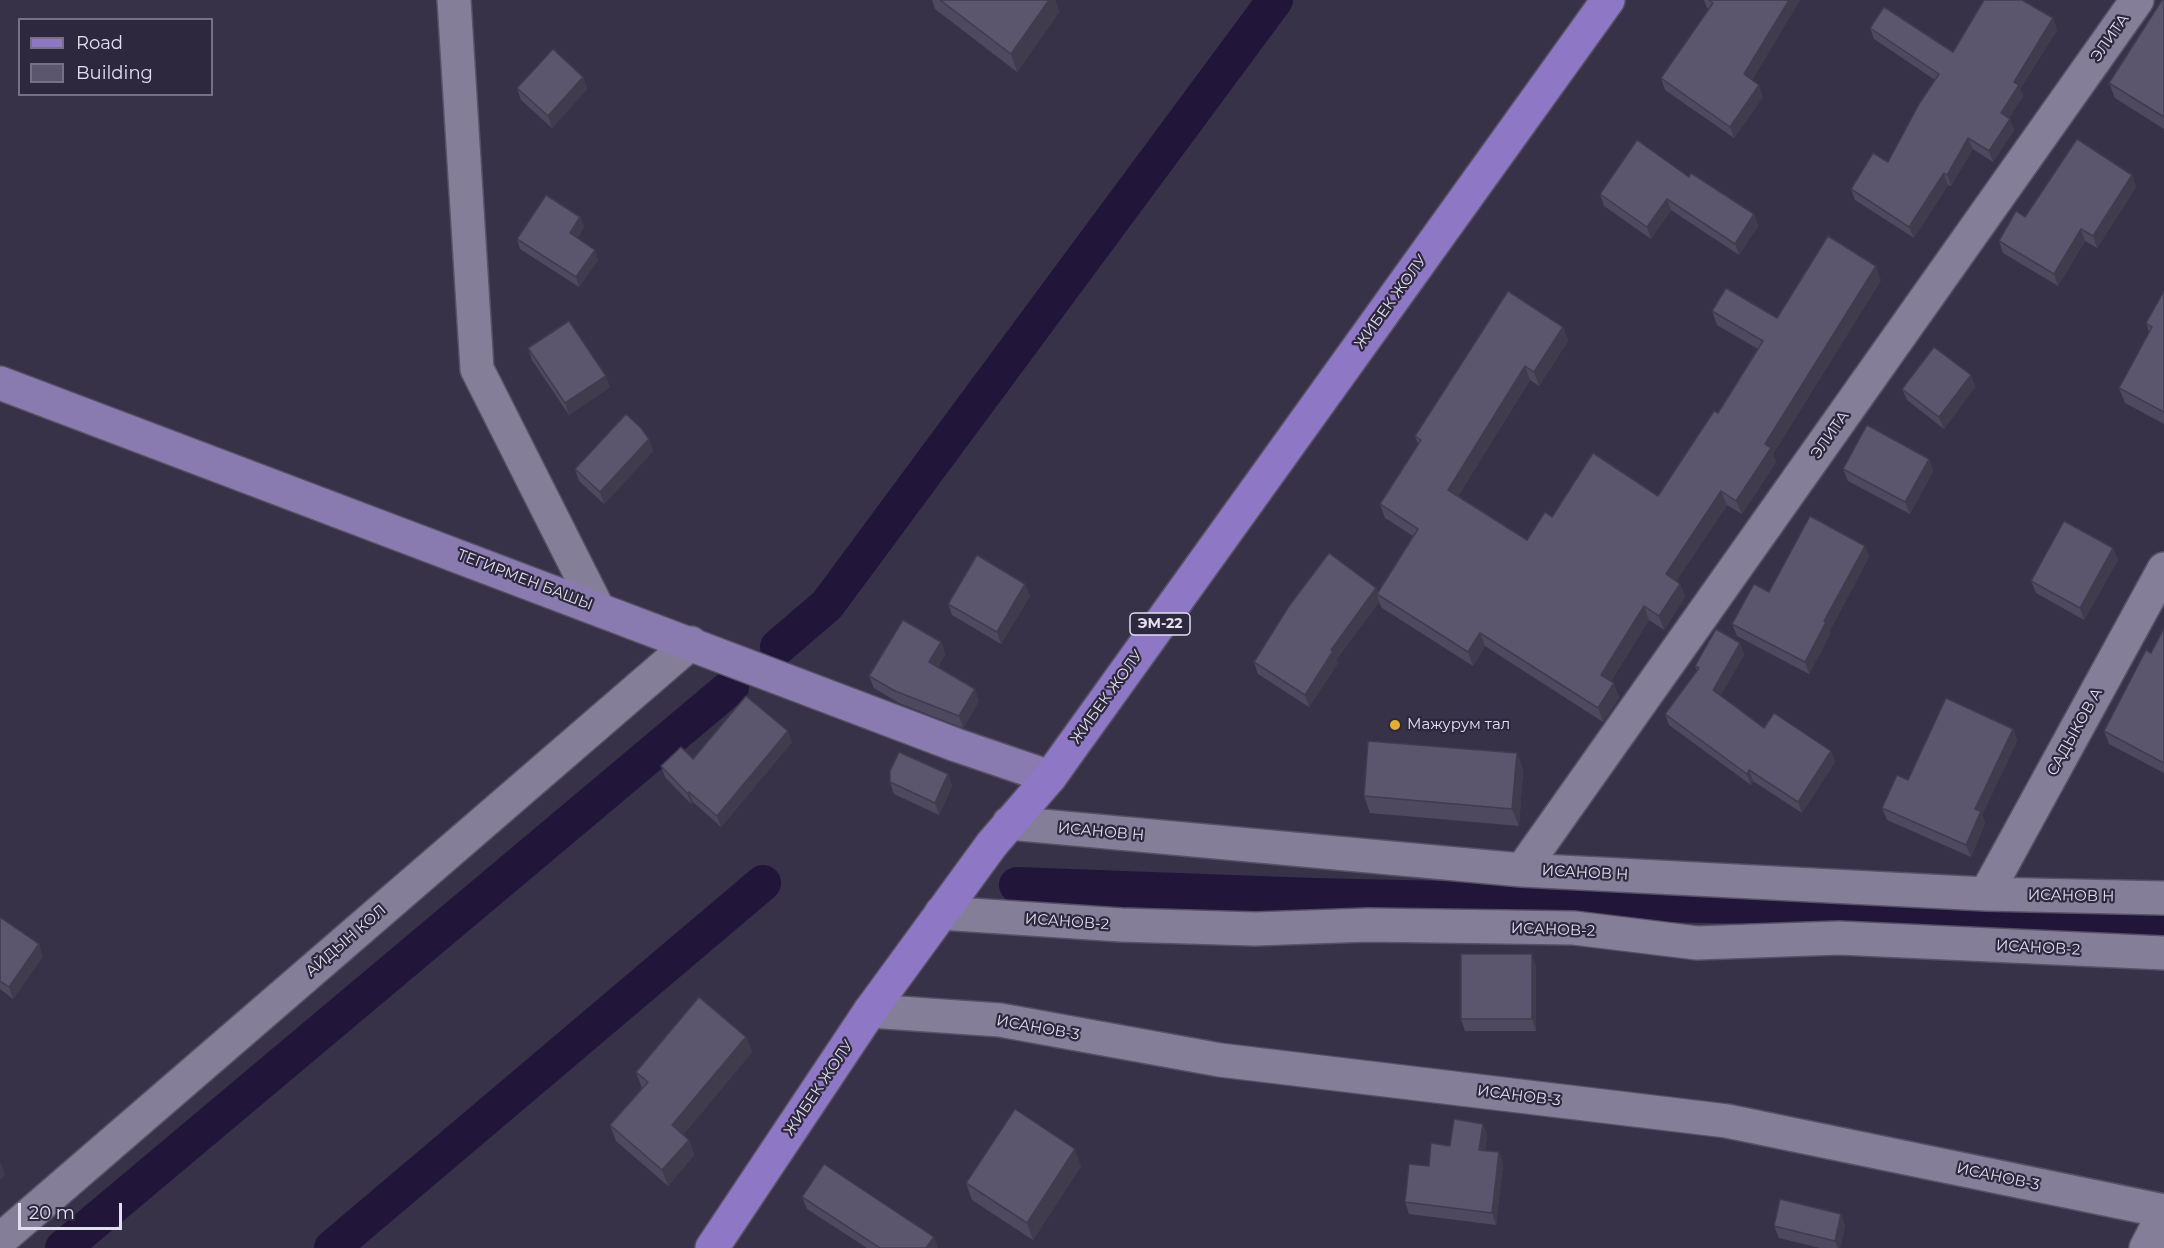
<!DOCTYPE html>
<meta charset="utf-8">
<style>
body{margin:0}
#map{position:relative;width:2164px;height:1248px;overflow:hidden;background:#383249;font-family:Montserrat,sans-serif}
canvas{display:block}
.legend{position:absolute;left:18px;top:18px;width:195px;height:78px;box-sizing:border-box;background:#2e283f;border:2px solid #767185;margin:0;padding:8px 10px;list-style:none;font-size:18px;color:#e2dfee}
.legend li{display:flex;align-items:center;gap:12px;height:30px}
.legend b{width:30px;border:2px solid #767185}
.scale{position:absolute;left:18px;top:1203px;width:104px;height:27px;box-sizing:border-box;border:3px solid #e2dfee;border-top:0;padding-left:8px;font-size:18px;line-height:21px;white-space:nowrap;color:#e2dfee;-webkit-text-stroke:4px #2e283f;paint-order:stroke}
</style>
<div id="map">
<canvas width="2164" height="1248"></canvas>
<ul class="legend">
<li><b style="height:8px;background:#8e77c5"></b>Road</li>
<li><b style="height:16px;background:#5b556e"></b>Building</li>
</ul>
<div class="scale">20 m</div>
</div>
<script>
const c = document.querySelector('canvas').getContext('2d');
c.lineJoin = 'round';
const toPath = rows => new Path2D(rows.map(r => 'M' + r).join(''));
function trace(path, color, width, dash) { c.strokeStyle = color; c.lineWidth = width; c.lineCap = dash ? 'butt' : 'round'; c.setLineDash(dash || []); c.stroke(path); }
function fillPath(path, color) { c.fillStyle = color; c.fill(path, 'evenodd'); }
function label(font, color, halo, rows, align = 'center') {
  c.font = font + ' Montserrat,sans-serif'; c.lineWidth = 4.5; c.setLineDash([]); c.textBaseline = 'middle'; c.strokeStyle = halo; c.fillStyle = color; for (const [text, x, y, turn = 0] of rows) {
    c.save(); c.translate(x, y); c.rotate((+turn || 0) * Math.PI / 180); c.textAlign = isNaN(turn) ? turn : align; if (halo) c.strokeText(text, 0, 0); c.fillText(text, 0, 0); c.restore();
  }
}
const canal = toPath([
 [778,647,827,605,1275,0],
 [1017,885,1313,896,1840,908,2164,921],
 [63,1248,731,687],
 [332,1248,763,883]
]);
const street = toPath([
 [454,0,477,369,597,607],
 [1009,823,1522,870,1986,894,2164,898],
 [1522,870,2137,0],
 [1986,894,2164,569],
 [941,913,1121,925,1255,929,1368,925,1574,928,1697,943,1839,938,2164,953],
 [870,1011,1000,1020,1220,1060,1727,1121,2164,1211],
 [0,1240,691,643],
 [2146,1248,2164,1213]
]);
const secondary = toPath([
 [0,383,956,745,1050,777]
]);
const primary = toPath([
 [712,1248,870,1011,992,844,1050,777,1608,0]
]);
const wall = toPath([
 [932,0,1055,0,1059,12,1017,72,935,9],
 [1704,0,1800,0,1752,80,1763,97,1734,138,1665,90,1661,78,1709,9,1707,8],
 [2164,0,2164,129,2115,98,2109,83],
 [2053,18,2057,30,2020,89,2023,96,2009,118,2014,130,1993,162,1973,149,1951,186,1948,185,1914,238,1855,200,1851,189,1888,162,1935,80,1874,39,1870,28,1953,52],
 [583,77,587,89,552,128,521,100,517,88],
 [2132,175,2136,187,2097,248,2085,241,2058,286,2003,253,1999,241,2025,217],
 [1689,177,1754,214,1758,226,1739,255,1671,210,1651,239,1604,206,1600,194],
 [580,217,584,227,577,238,598,260,579,287,520,249,517,239],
 [1881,280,1773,454,1776,462,1742,514,1727,505,1676,581,1680,584,1685,597,1664,630,1649,620,1611,681,1619,697,1603,722,1485,646,1473,666,1382,608,1379,602,1336,660,1338,663,1309,707,1258,674,1254,662,1378,592,1413,536,1385,518,1380,504,1418,444,1415,436,1563,327,1568,341,1539,386,1530,380,1458,496,1527,540,1552,517,1658,496,1718,413,1758,349,1717,325,1712,311,1777,318],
 [2164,291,2164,424,2125,403,2119,388,2149,332,2146,323],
 [528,348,610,387,569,415,532,360],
 [1971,375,1975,387,1944,429,1907,400,1902,389],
 [649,439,653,451,604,504,579,481,575,469],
 [1929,459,1933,471,1910,514,1848,481,1843,469],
 [1865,546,1869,557,1829,632,1830,634,1809,674,1737,636,1732,624,1769,592],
 [2113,548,2118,560,2084,620,2036,593,2031,581],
 [1025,584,1030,596,1001,644,952,615,948,604],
 [2164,628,2164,773,2109,744,2104,731,2151,653],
 [941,642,945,654,938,667,979,701,963,728,899,703,874,688,869,676],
 [1740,643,1744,655,1720,696,1764,728,1831,751,1835,762,1802,813,1753,781,1751,785,1669,725,1665,714,1697,671,1695,666],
 [2013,729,2017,741,1982,815,1985,823,1971,857,1887,820,1882,808,1908,780],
 [792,742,721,827,693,802,691,804,665,777,661,766,693,759],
 [1517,753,1523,770,1519,826,1370,813,1364,796],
 [948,774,952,786,939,815,894,794,890,782],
 [0,917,43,956,13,999,0,989],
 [1536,966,1536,1031,1465,1031,1461,1019],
 [746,1037,752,1052,683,1135,689,1140,694,1155,668,1186,616,1141,610,1125,642,1088,636,1072],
 [1483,1124,1487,1135,1485,1150,1499,1152,1503,1164,1496,1225,1409,1214,1405,1202,1450,1146],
 [1081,1166,1033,1240,972,1200,966,1183],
 [802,1197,938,1248,867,1248,807,1209],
 [1841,1214,1845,1226,1840,1248,1820,1248,1779,1238,1774,1226]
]);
const shadedWall = toPath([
 [1049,0,1055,0,1059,12,1017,72,1011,54],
 [1789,0,1800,0,1749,86,1744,74],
 [2053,18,2057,30,2020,89,2023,96,2005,124,2001,113,2014,82],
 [583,77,587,89,552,128,548,116],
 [1759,85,1763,97,1734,138,1730,127],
 [2010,119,2014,130,1993,162,1989,151],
 [1968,138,1973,149,1951,186,1947,175],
 [1944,173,1948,185,1914,238,1909,227],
 [2132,175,2136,187,2097,248,2093,236],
 [1667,199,1671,210,1651,239,1647,227],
 [1754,214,1758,226,1739,255,1735,244],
 [580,217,584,227,573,243,570,233],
 [2081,229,2085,241,2058,286,2054,274],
 [595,250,598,260,579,287,576,277],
 [1876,266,1881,280,1773,454,1776,462,1742,514,1736,501,1765,444],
 [1563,327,1568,341,1539,386,1534,372],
 [1525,366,1530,380,1453,504,1448,490],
 [1971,375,1975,387,1944,429,1939,417],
 [606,376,610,387,569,415,565,403],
 [649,439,653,451,604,504,600,492],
 [1929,459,1933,471,1910,514,1905,502],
 [1721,491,1727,505,1671,588,1666,574],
 [1865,546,1869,557,1829,632,1830,634,1809,674,1805,662,1824,621],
 [2113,548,2118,560,2084,620,2080,608],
 [1025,584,1030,596,1001,644,997,632],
 [1680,584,1685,597,1664,630,1659,616],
 [1376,588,1379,596,1377,594,1379,602,1336,660,1338,663,1309,707,1305,695,1331,650],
 [1644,606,1649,620,1606,689,1601,675],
 [1480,633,1485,646,1473,666,1468,652],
 [941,642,945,654,934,673,929,662],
 [1740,643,1744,655,1717,701,1713,690],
 [1614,683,1619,697,1603,722,1598,708],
 [975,689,979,701,963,728,959,716],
 [2013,729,2017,741,1982,815,1985,823,1971,857,1966,845,1975,809],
 [788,731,792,742,721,827,717,816],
 [1831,751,1835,762,1802,813,1798,802],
 [1517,753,1523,770,1519,826,1512,809],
 [1749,770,1753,781,1751,785,1747,774],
 [948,774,952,786,939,815,935,803],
 [689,792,693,802,691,804,687,793],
 [39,944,43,956,13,999,9,987],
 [1532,954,1536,966,1536,1031,1532,1019],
 [746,1037,752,1052,678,1141,672,1125],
 [1483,1124,1487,1135,1483,1161,1479,1150],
 [689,1140,694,1155,668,1186,662,1170],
 [1075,1149,1081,1166,1033,1240,1027,1223],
 [1499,1152,1503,1164,1496,1225,1492,1213],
 [1,1163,5,1175,0,1180,0,1164],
 [1841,1214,1845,1226,1840,1248,1838,1248,1835,1241],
 [934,1237,938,1248,926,1248]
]);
const building = toPath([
 [940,0,1049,0,1011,54,940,0],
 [1709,0,1789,0,1744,74,1759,85,1730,127,1661,78,1713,3,1709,0],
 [1984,0,2022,0,2053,18,2014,82,2019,85,2001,113,2010,119,1989,151,1968,138,1947,175,1944,173,1909,227,1851,189,1873,153,1888,162,1919,104,1939,74,1870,28,1884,7,1953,52,1984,0],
 [2162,0,2164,0,2164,117,2109,83,2162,0],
 [553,49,583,77,548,116,517,88,553,49],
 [2077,139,2132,175,2093,236,2081,229,2054,274,1999,241,2016,211,2025,217,2077,139],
 [1637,140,1689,177,1691,173,1754,214,1735,244,1667,199,1647,227,1600,194,1637,140],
 [546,195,580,217,570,233,595,250,576,277,517,239,546,195],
 [1828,236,1876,266,1765,444,1771,448,1736,501,1721,491,1666,574,1680,584,1659,616,1644,606,1601,675,1614,683,1598,708,1480,633,1468,652,1377,594,1418,529,1380,504,1421,440,1415,436,1508,291,1563,327,1534,372,1525,366,1448,490,1527,540,1545,512,1552,517,1593,453,1658,496,1714,411,1718,413,1763,341,1712,311,1726,288,1777,318,1828,236],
 [2164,291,2164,412,2119,388,2152,327,2146,323,2164,291],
 [569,321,606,376,565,403,528,348,569,321],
 [1934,347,1971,375,1939,417,1902,389,1934,347],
 [626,414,641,428,649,439,600,492,575,469,626,414],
 [1867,425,1929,459,1905,502,1843,469,1867,425],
 [1810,516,1865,546,1824,621,1826,622,1805,662,1732,624,1754,584,1769,592,1810,516],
 [2064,521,2113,548,2080,608,2031,581,2064,521],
 [1329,553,1376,588,1331,650,1333,651,1305,695,1254,662,1289,606,1329,553],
 [977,555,1025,584,997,632,948,604,977,555],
 [903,620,941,642,929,662,975,689,959,716,895,691,869,676,903,620],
 [2164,628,2164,763,2104,731,2146,650,2151,653,2164,628],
 [1716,629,1740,643,1713,690,1764,728,1774,713,1831,751,1798,802,1749,770,1747,774,1665,714,1699,668,1695,666,1716,629],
 [746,696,788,731,717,816,689,792,687,793,661,766,681,747,693,759,746,696],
 [1946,698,2013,729,1975,809,1981,811,1966,845,1882,808,1897,775,1908,780,1946,698],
 [1368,741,1517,753,1512,809,1364,796,1368,741],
 [899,752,948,774,935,803,890,782,890,771,899,752],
 [0,917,39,944,9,987,0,981,0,917],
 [1461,954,1532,954,1532,1019,1461,1019,1461,954],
 [699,997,746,1037,672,1125,689,1140,662,1170,610,1125,648,1082,636,1072,699,997],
 [1015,1109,1075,1149,1027,1223,966,1183,1015,1109],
 [1454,1119,1483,1124,1479,1150,1499,1152,1492,1213,1405,1202,1409,1164,1429,1166,1431,1143,1450,1146,1454,1119],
 [824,1164,934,1237,926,1248,880,1248,802,1197,824,1164],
 [1780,1199,1841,1214,1835,1241,1774,1226,1780,1199]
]);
const markers = [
 [1395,725,6,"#e1af34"]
];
const shields = [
 [1160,624,60]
];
const shieldNames = [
 ["ЭМ-22",1160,624]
];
const streetNames = [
 ["ЭЛИТА",2110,38,-55],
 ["ЖИБЕК ЖОЛУ",1391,302,-54],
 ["ЭЛИТА",1830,435,-55],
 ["ТЕГИРМЕН БАШЫ",525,580,21],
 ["ЖИБЕК ЖОЛУ",1107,697,-54],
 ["САДЫКОВ А",2075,732,-61],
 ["ИСАНОВ Н",1101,832,5],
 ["ИСАНОВ Н",1585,873,3],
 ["ИСАНОВ Н",2071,896,1],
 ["ИСАНОВ-2",1067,922,4],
 ["ИСАНОВ-2",1553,930,2],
 ["АЙДЫН КОЛ",346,941,-41],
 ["ИСАНОВ-2",2038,948,3],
 ["ИСАНОВ-3",1038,1028,10],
 ["ЖИБЕК ЖОЛУ",819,1088,-56],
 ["ИСАНОВ-3",1519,1096,7],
 ["ИСАНОВ-3",1998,1177,12]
];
const poiNames = [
 ["Мажурум тал",1407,725]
];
trace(canal, '#21153a', 36);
trace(street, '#565164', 36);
trace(secondary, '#565164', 36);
trace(primary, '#565164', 36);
trace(street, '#847e99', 33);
trace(secondary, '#897baf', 33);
trace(primary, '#8e77c5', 33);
fillPath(wall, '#4e495f');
fillPath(shadedWall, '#403c4d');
fillPath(building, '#5b556e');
trace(building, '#403c4d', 1.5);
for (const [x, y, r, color] of markers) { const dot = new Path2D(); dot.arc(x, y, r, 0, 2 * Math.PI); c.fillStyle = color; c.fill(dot); trace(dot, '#2e283f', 2); }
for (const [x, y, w] of shields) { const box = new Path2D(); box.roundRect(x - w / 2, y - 11, w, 22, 4.5); c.fillStyle = '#2e283f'; c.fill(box); trace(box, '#e2dfee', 1.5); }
label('bold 14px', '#e2dfee', null, shieldNames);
label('15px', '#e2dfee', '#2e283f', streetNames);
label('15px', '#e2dfee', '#2e283f', poiNames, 'left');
</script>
